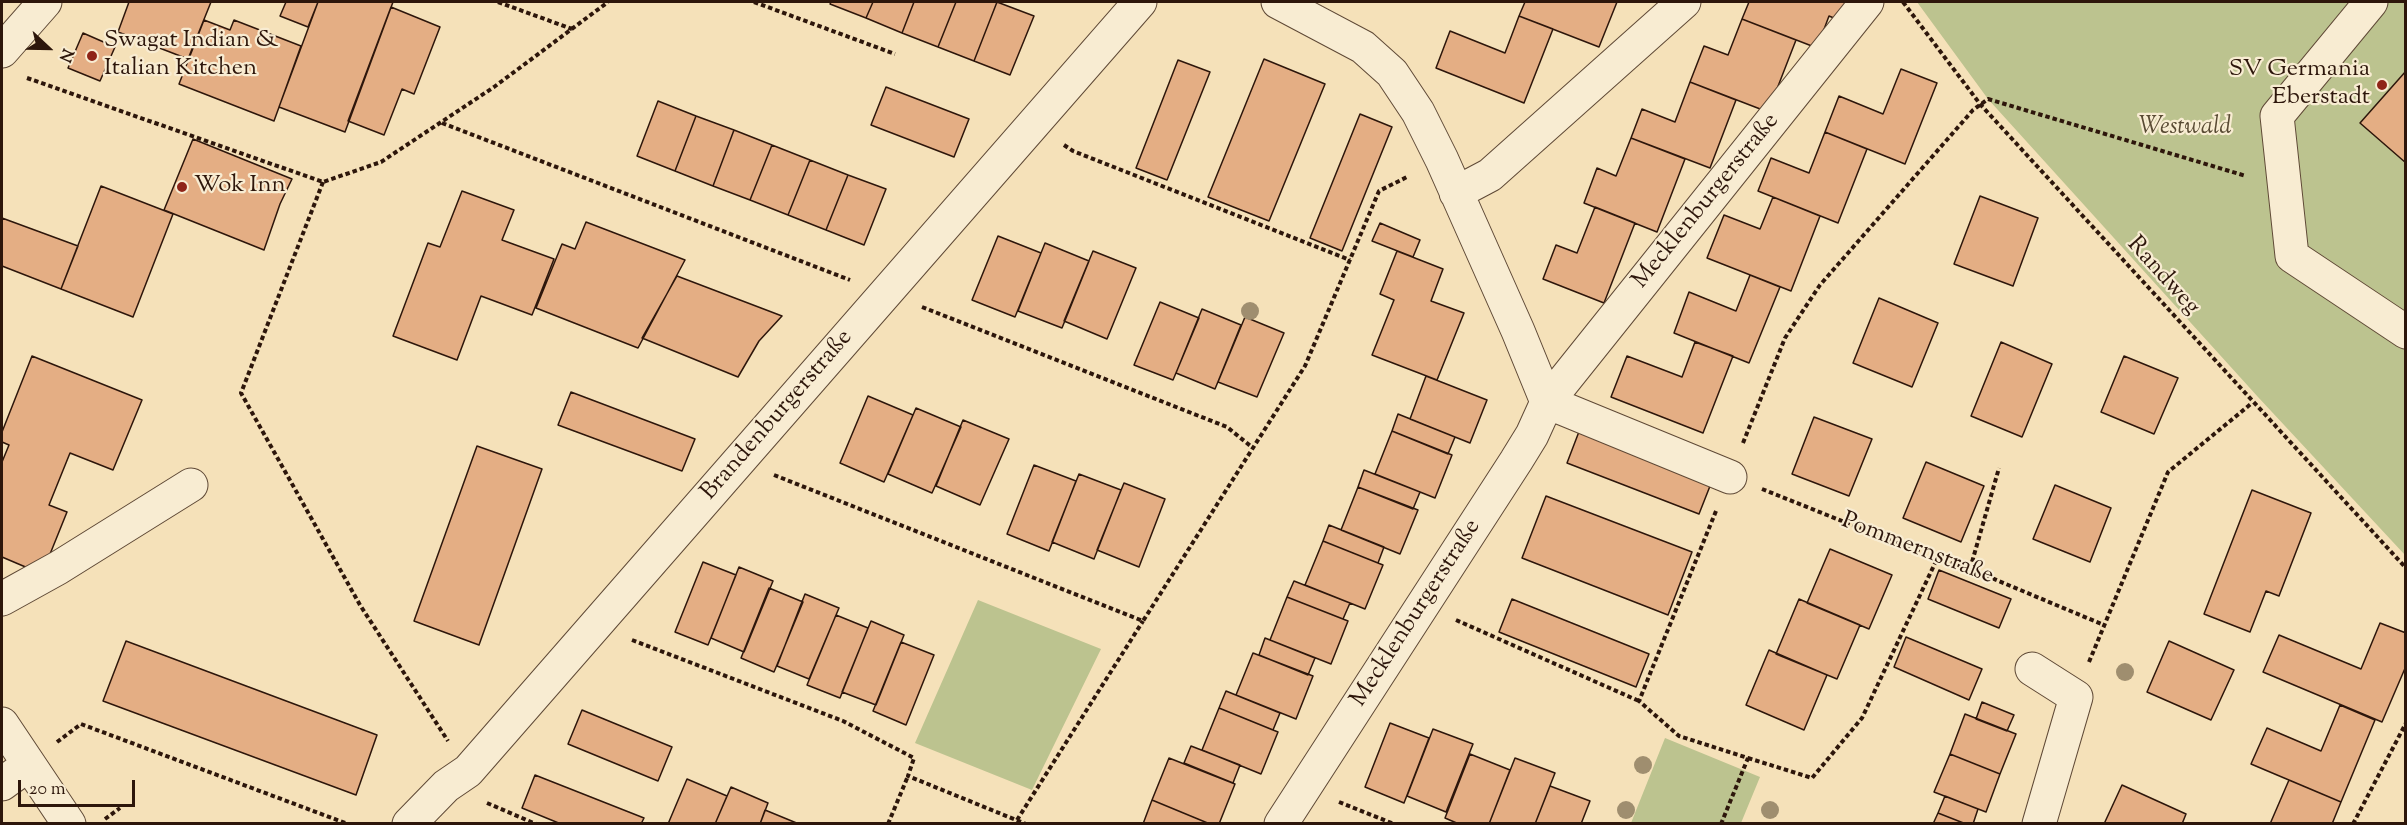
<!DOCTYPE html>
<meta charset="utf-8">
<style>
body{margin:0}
#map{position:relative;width:2407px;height:825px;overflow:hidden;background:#f5e1b9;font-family:"Sorts Mill Goudy",serif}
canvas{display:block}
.frame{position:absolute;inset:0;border:3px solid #2d160b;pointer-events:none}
.north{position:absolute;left:18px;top:18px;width:60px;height:60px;-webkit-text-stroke:4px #f8ecd2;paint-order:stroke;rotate:112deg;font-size:16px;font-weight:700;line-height:24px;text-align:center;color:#2d160b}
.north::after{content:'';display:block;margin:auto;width:21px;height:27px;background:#2d160b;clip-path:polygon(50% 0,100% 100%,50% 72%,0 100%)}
.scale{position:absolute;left:18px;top:780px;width:117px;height:27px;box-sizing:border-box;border:3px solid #2d160b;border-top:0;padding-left:8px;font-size:18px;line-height:21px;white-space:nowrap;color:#2d160b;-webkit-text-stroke:4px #f8ecd2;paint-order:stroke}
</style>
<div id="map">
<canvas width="2407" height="825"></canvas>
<div class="frame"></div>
<div class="north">N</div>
<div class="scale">20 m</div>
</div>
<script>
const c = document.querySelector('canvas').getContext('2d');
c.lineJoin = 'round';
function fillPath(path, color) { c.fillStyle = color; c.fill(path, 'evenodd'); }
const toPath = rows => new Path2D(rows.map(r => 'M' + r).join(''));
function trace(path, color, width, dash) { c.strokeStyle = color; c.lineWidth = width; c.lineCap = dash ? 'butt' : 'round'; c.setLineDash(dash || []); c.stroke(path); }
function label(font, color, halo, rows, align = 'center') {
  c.font = font + ' "Sorts Mill Goudy",serif'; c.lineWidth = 4.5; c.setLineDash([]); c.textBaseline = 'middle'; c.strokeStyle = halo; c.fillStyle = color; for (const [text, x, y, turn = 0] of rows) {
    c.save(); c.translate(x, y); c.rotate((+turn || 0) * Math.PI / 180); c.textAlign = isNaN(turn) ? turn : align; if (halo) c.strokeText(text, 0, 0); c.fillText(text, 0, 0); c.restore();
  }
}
const green = toPath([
 [1917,2,2405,2,2405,555,2258,397,1988,99],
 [978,600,1101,649,1032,790,915,743],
 [1665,738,1760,777,1741,823,1631,823]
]);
const building = toPath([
 [129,2,211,2,188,59,118,32,129,2],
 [286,2,318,2,308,27,280,16,286,2],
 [318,2,393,2,345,132,279,107,318,2],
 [831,2,873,2,866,18,830,4,831,2],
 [873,2,914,2,902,33,866,18,873,2],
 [914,2,956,2,938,47,902,33,914,2],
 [956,2,997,2,974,61,938,47,956,2],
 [997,2,1034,16,1010,75,974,61,997,2],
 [1525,2,1617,2,1599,47,1519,16,1525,2],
 [1749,2,1854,2,1846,23,1829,16,1817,48,1742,19,1749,2],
 [391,7,440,27,414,94,402,89,384,135,348,121,391,7],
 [1519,16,1553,29,1524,103,1436,68,1450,31,1505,53,1519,16],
 [1742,19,1796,40,1768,112,1690,82,1704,46,1728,55,1742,19],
 [204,20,230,30,234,20,301,46,274,121,179,84,204,20],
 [83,33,115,47,100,81,68,68,83,33],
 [1264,59,1325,84,1269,221,1208,197,1264,59],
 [1178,60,1210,72,1167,180,1136,168,1178,60],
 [1901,69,1937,83,1905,164,1825,132,1839,96,1883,114,1901,69],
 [2406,71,2406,163,2360,123,2406,71],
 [1690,82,1736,100,1710,168,1631,138,1642,109,1675,122,1690,82],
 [886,87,969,119,954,157,871,125,886,87],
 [658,101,696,116,675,171,637,156,658,101],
 [1360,114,1392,127,1342,251,1310,238,1360,114],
 [696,116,734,130,713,186,675,171,696,116],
 [734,130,772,145,750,200,713,186,734,130],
 [1825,132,1867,149,1838,223,1758,191,1771,158,1809,173,1825,132],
 [1631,138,1685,159,1657,232,1584,203,1597,168,1616,176,1631,138],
 [193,139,292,179,280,204,264,250,164,210,193,139],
 [772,145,810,160,788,215,750,200,772,145],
 [810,160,848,175,826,230,788,215,810,160],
 [848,175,886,189,864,245,826,230,848,175],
 [101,186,173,214,133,317,61,289,101,186],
 [462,191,514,210,502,240,554,259,532,315,481,296,457,360,393,336,428,243,440,247,462,191],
 [1980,196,2038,218,2013,286,1954,264,1980,196],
 [1773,197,1820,216,1791,291,1707,258,1724,215,1760,229,1773,197],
 [1595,207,1635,223,1604,303,1543,279,1556,245,1577,253,1595,207],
 [2,218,78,246,61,289,2,266,2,218],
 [586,222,685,260,638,348,536,308,562,244,575,249,586,222],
 [1380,223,1420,240,1413,257,1372,241,1380,223],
 [998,236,1041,253,1015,317,972,300,998,236],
 [1045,243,1089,261,1062,328,1018,311,1045,243],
 [1093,251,1136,268,1107,339,1064,321,1093,251],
 [1397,251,1443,269,1431,301,1464,313,1437,380,1372,355,1394,300,1380,294,1397,251],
 [1750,275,1780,287,1749,363,1674,333,1689,292,1736,311,1750,275],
 [677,276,782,316,759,341,738,377,642,338,677,276],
 [1879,298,1938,323,1912,387,1853,363,1879,298],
 [1160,302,1199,318,1173,380,1134,365,1160,302],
 [1202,309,1241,325,1215,389,1176,373,1202,309],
 [1245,317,1284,333,1257,397,1218,382,1245,317],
 [1695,342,1733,356,1703,433,1611,397,1627,356,1682,377,1695,342],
 [2001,342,2052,364,2022,437,1971,416,2001,342],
 [32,356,142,400,113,470,70,453,49,505,67,512,42,574,2,557,2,462,9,445,2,442,2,432,32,356],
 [2124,356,2178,378,2154,434,2101,412,2124,356],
 [1426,376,1487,400,1470,443,1410,419,1426,376],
 [571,392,695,439,682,471,558,425,571,392],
 [868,396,913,415,884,482,840,463,868,396],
 [916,408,961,427,932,493,888,474,916,408],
 [1398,414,1455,437,1448,454,1392,431,1398,414],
 [1814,417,1872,439,1849,496,1792,474,1814,417],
 [963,420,1009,439,980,505,936,486,963,420],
 [1580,429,1712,481,1699,514,1567,463,1580,429],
 [1392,431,1452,455,1435,498,1375,474,1392,431],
 [477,446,542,469,479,645,414,621,477,446],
 [1926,462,1984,486,1961,542,1903,518,1926,462],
 [1034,465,1076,481,1049,551,1007,534,1034,465],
 [1364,470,1420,492,1413,509,1358,487,1364,470],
 [1079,474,1121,490,1094,559,1052,542,1079,474],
 [1124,483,1165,499,1139,567,1097,550,1124,483],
 [2055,485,2111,508,2090,562,2033,539,2055,485],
 [1358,487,1418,510,1400,554,1341,530,1358,487],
 [2252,490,2311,513,2279,596,2266,591,2250,632,2204,614,2252,490],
 [1546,496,1692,552,1668,615,1522,558,1546,496],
 [1329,525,1384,547,1378,563,1323,541,1329,525],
 [1323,541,1383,565,1365,609,1305,585,1323,541],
 [1830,549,1892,575,1869,629,1807,603,1830,549],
 [703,562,736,575,708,645,675,632,703,562],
 [739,567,773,581,744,652,711,638,739,567],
 [1939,570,2011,599,1999,628,1928,599,1939,570],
 [1294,581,1350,603,1343,619,1287,597,1294,581],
 [769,588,803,602,774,672,741,658,769,588],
 [805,594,839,608,809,679,777,666,805,594],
 [1287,597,1348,621,1331,664,1270,640,1287,597],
 [1512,599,1649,654,1636,687,1499,632,1512,599],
 [1799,599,1860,625,1837,679,1776,654,1799,599],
 [836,615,868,628,840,698,807,685,836,615],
 [871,621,904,635,876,705,842,692,871,621],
 [2380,623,2406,633,2406,666,2382,722,2263,672,2279,635,2361,669,2380,623],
 [1906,637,1982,669,1969,700,1894,667,1906,637],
 [1265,638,1315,658,1308,675,1259,655,1265,638],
 [126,641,377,735,356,795,103,701,126,641],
 [2169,641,2234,670,2211,720,2147,692,2169,641],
 [901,642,934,655,906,725,873,711,901,642],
 [1769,650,1827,675,1804,730,1746,705,1769,650],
 [1253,653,1313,676,1296,719,1236,695,1253,653],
 [1226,691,1280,713,1273,730,1219,708,1226,691],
 [1982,702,2014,715,2007,731,1976,719,1982,702],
 [2340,705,2375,720,2341,802,2251,764,2267,728,2321,751,2340,705],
 [1219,708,1278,732,1261,774,1202,750,1219,708],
 [582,710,672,747,658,781,568,744,582,710],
 [1965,714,2016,734,2000,774,1950,754,1965,714],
 [1390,723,1429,738,1404,803,1365,787,1390,723],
 [1433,729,1473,744,1446,812,1407,796,1433,729],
 [1191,746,1240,765,1233,783,1184,763,1191,746],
 [1470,754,1510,770,1489,824,1459,824,1445,818,1470,754],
 [1950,754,2000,774,1986,812,1934,792,1950,754],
 [1169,758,1235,784,1219,824,1210,824,1152,800,1169,758],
 [1515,758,1555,773,1535,824,1489,824,1515,758],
 [535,775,644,818,641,824,561,824,522,808,535,775],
 [687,779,727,796,715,824,668,824,687,779],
 [2289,780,2341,802,2332,824,2270,824,2289,780],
 [2122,785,2186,814,2182,824,2104,824,2122,785],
 [1550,786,1590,801,1581,824,1535,824,1550,786],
 [731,787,768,803,760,824,715,824,731,787],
 [1945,796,1978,809,1973,824,1966,824,1938,813,1945,796],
 [1152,800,1210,824,1143,824,1152,800],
 [765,810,799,824,760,824,765,810],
 [1938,813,1966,824,1933,824,1938,813]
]);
const path = toPath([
 [498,2,572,29],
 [754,2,895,54],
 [1903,2,1980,104,2406,568],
 [27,78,323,182,381,162,494,87,608,2],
 [442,123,850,280],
 [1064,145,1073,151,1350,260],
 [323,182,241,393,360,605,448,741],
 [922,307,1227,427,1253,448],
 [1743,443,1785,338,1820,285,1973,110,1988,99,2246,176],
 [774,475,1143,621,1305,366,1379,191,1409,176],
 [1762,489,1937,559,1970,569,2104,625],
 [1716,511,1639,701,1679,736,1748,758,1721,824],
 [1970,569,1999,468],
 [1456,620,1639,701],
 [632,640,843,721,914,758,908,776,1026,824],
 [2089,662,2168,472,2252,403],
 [57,742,81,724,348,824],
 [1748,758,1812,778,1862,718,1937,559],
 [1339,802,1394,824],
 [487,803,536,824],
 [105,819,120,808],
 [1017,820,1143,621],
 [888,824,908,776],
 [2353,824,2406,723]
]);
const minor = toPath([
 [1278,2,1363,47,1392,73,1418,112,1442,160,1518,331,1547,402,1532,435,1516,461,1281,824],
 [2371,2,2277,116,2292,256,2406,332],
 [2,51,45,2],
 [1456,193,1490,175,1684,2],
 [1730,477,1547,402,1867,2],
 [2,599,58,568,191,485],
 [2032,669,2076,697,2039,824],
 [2,724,69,824],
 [2,784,28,765],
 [409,824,446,786,468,771,1140,2]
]);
const trees = [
 [1250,311],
 [2125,672],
 [1643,765],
 [1626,810],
 [1770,810]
];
const markers = [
 [92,56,6,"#8f2418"],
 [2382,85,6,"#8f2418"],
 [182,187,6,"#8f2418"]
];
const poiNames = [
 ["Swagat Indian &",104,42],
 ["Italian Kitchen",104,70],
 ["SV Germania",2370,71,"right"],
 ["Eberstadt",2370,99,"right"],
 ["Wok Inn",194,187]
];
const parkNames = [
 ["Westwald",2185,129]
];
const streetNames = [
 ["Mecklenburgerstraße",1707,202,-51],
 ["Randweg",2162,277,48],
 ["Brandenburgerstraße",778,416,-49],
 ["Pommernstraße",1917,550,21],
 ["Mecklenburgerstraße",1417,614,-57]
];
fillPath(green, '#bcc38f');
fillPath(building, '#e4ae84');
trace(building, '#2d160b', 1.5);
trace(minor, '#5f4936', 35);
trace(path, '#2d160b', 4, [4.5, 3]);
trace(minor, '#f8ecd2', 33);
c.fillStyle = '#9f8e6f';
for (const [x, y] of trees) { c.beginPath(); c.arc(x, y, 9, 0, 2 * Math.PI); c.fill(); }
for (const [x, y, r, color] of markers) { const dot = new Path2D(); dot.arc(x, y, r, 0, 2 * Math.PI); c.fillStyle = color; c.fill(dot); trace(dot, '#f8ecd2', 2); }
label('24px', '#2d160b', '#f8ecd2', poiNames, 'left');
label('italic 24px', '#584a33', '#f8ecd2', parkNames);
label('24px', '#2d160b', '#f8ecd2', streetNames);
</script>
